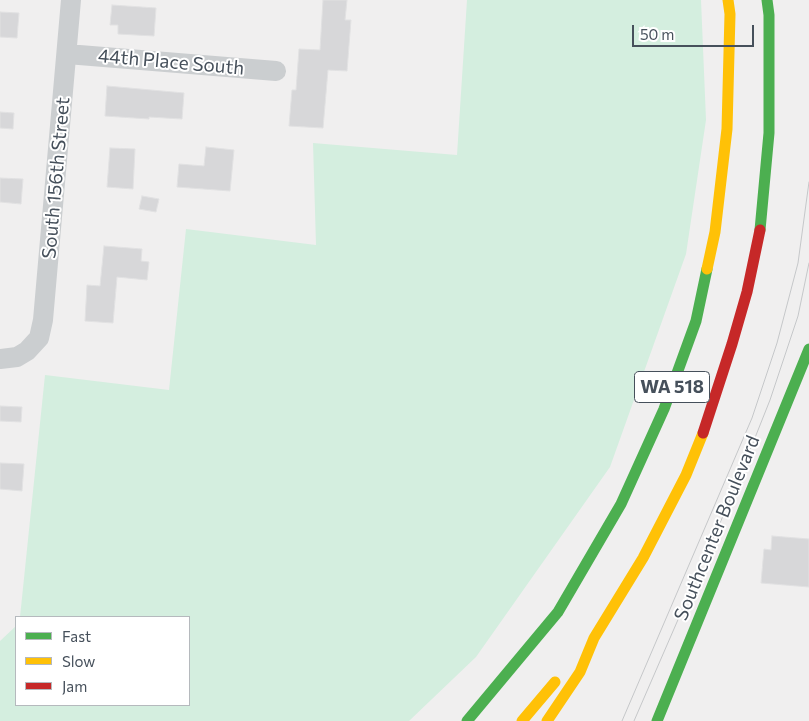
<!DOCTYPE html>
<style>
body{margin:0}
#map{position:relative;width:809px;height:721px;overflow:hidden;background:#f0efef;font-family:Commissioner,sans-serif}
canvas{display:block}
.legend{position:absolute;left:15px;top:616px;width:175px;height:90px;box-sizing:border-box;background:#fff;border:1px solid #b5b9bd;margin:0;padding:6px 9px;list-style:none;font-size:15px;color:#46505b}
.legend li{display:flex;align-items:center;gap:10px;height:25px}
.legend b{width:25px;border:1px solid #b5b9bd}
.scale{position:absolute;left:632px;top:25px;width:122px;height:22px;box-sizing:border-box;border:2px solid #46505b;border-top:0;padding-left:6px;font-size:15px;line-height:18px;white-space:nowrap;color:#46505b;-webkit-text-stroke:4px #fff;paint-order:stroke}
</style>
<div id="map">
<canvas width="809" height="721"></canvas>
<ul class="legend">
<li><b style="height:6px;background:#4caf50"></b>Fast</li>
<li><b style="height:6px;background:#ffc107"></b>Slow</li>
<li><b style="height:6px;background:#c62828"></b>Jam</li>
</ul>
<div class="scale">50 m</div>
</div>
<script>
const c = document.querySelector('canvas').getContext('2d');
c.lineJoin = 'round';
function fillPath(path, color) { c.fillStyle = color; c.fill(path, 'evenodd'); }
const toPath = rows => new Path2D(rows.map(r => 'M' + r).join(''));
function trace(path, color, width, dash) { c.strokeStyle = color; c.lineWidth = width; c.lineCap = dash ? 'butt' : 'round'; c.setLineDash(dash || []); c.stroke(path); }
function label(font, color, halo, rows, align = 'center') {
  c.font = font + ' Commissioner,sans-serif'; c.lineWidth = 4; c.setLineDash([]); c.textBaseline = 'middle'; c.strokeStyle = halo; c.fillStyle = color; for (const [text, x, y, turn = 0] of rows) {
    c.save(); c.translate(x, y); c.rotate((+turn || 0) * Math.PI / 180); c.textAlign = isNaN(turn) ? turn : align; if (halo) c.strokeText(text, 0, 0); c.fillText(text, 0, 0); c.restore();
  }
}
const green = toPath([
 [467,0,701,0,706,120,686,254,610,467,476,657,409,721,0,721,0,641,16,626,16,705,189,705,189,617,20,617,45,375,169,390,186,229,316,245,313,143,457,155]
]);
const building = toPath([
 [323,0,347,0,345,20,351,20,347,71,328,70,323,128,289,126,292,90,296,90,299,49,320,50,323,0],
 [112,5,156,8,154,36,118,34,118,25,110,25,112,5],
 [0,12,19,13,17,38,0,37,0,12],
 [107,86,184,93,182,119,149,117,149,119,105,116,107,86],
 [0,112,14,113,13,129,0,128,0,112],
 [206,147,234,150,230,191,177,187,179,164,204,166,206,147],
 [110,148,135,149,133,189,107,187,110,148],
 [0,178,23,179,21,204,0,202,0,178],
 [142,196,159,199,156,212,139,209,142,196],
 [104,246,142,249,141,261,149,262,147,280,117,277,113,323,85,321,87,285,100,286,104,246],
 [0,406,22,407,21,422,0,421,0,406],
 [0,463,24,464,22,491,0,489,0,463],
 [772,536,809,539,809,587,761,583,764,549,771,550,772,536]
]);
const street = toPath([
 [67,54,276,71],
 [0,359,17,357,27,351,39,338,43,320,71,0]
]);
const fast = toPath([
 [760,230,769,133,769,15,767,0],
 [467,721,558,612,621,504,664,409,696,321,707,269],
 [657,721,809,349]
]);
const slow = toPath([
 [707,269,715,232,727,129,730,14,728,0],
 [522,721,555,682],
 [547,721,580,672,594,638,643,558,686,475,703,433]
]);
const jam = toPath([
 [703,433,732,344,747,292,760,230]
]);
const tram = toPath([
 [622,721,752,418,777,343,798,263,809,182],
 [634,721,733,493,770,400,798,316,809,263]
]);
const shields = [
 [672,387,75]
];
const shieldNames = [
 ["WA 518",672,387]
];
const streetNames = [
 ["44th Place South",171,62,5],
 ["South 156th Street",56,178,-85],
 ["Southcenter Boulevard",717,528,-68]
];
fillPath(green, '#d4eedf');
fillPath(building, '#d7d7d9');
trace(building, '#e1e1e2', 1);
trace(street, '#cbced0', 20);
trace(fast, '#4caf50', 11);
trace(slow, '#ffc107', 11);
trace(jam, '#c62828', 11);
trace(tram, '#c5c7c9', 1);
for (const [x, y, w] of shields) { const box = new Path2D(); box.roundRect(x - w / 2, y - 15.5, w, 31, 4); c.fillStyle = '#fff'; c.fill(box); trace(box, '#46505b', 1); }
label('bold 18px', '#46505b', null, shieldNames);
label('19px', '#46505b', '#fff', streetNames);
</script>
